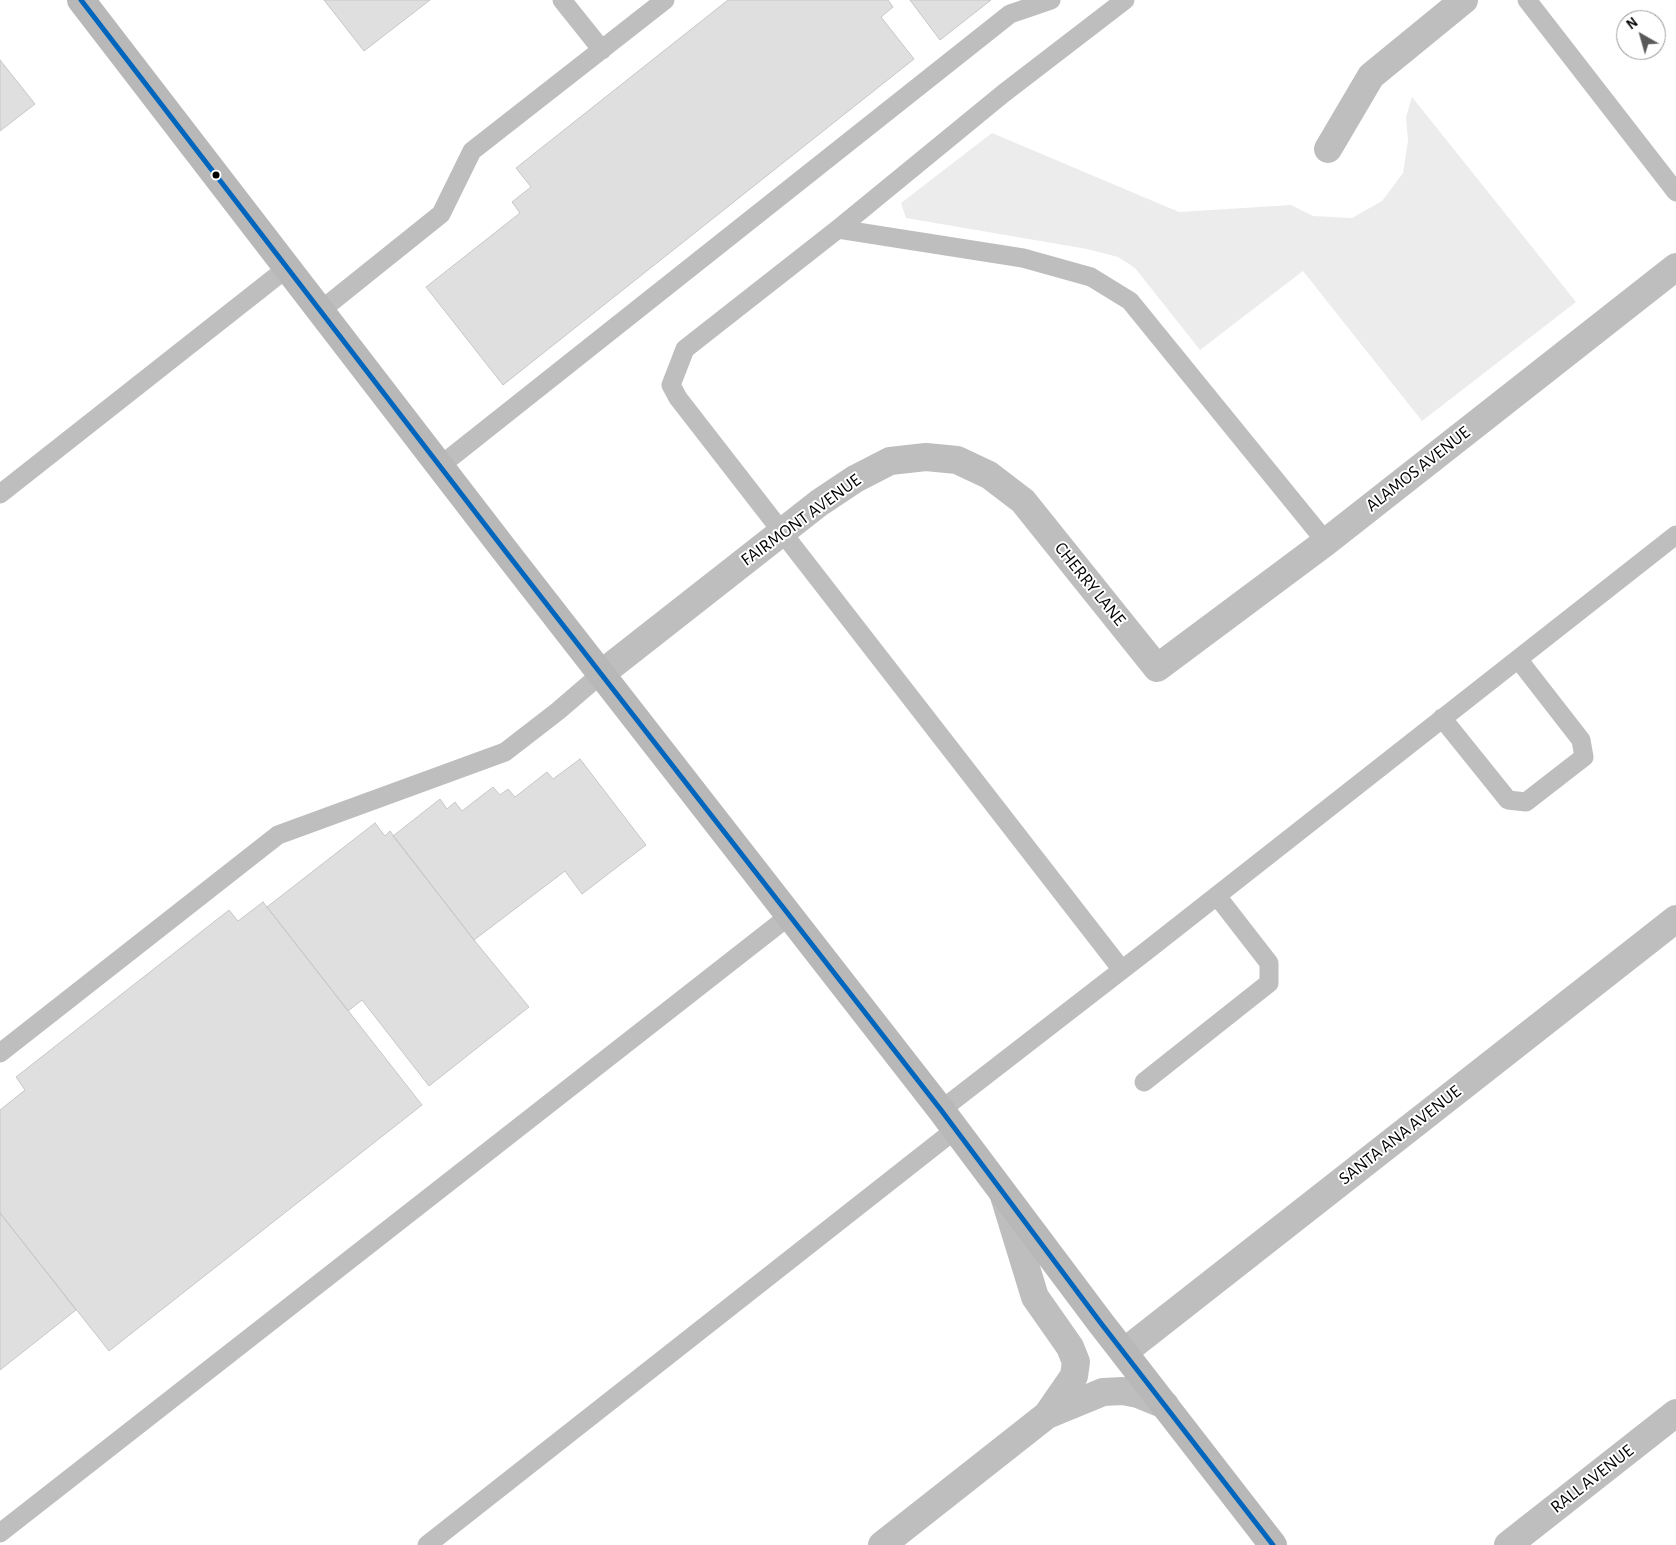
<!DOCTYPE html>
<style>
body{margin:0}
#map{position:relative;width:1676px;height:1545px;overflow:hidden;background:#fff;font-family:"Alegreya Sans",sans-serif}
canvas{display:block}
.north{position:absolute;left:1616px;top:10px;width:50px;height:50px;box-sizing:border-box;background:#fff;border:1px solid #999;border-radius:50%;rotate:322deg;font-size:14px;font-weight:700;line-height:20px;text-align:center;color:#000}
.north::after{content:'';display:block;margin:auto;width:18px;height:22px;background:#595959;clip-path:polygon(50% 0,100% 100%,50% 72%,0 100%)}
</style>
<div id="map">
<canvas width="1676" height="1545"></canvas>
<div class="north">N</div>
</div>
<script>
const c = document.querySelector('canvas').getContext('2d');
c.lineJoin = 'round';
function fillPath(path, color) { c.fillStyle = color; c.fill(path, 'evenodd'); }
const toPath = rows => new Path2D(rows.map(r => 'M' + r).join(''));
function trace(path, color, width, dash) { c.strokeStyle = color; c.lineWidth = width; c.lineCap = dash ? 'butt' : 'round'; c.setLineDash(dash || []); c.stroke(path); }
function label(font, color, halo, rows, align = 'center') {
  c.font = font + ' "Alegreya Sans",sans-serif'; c.lineWidth = 4; c.setLineDash([]); c.textBaseline = 'middle'; c.strokeStyle = halo; c.fillStyle = color; for (const [text, x, y, turn = 0] of rows) {
    c.save(); c.translate(x, y); c.rotate((+turn || 0) * Math.PI / 180); c.textAlign = isNaN(turn) ? turn : align; if (halo) c.strokeText(text, 0, 0); c.fillText(text, 0, 0); c.restore();
  }
}
const green = toPath([
 [1412,97,1576,302,1422,421,1303,271,1200,350,1135,268,1118,257,1087,249,906,218,901,203,992,133,1179,212,1291,205,1313,216,1352,218,1382,201,1403,173,1408,141,1406,117]
]);
const building = toPath([
 [324,0,430,0,364,51,324,0],
 [728,0,888,0,893,7,881,17,914,59,503,385,426,287,520,213,512,202,531,187,516,168,728,0],
 [910,0,991,0,940,40,910,0],
 [0,60,35,104,0,131,0,60],
 [580,759,646,845,582,894,565,871,474,940,393,836,440,799,447,809,455,802,462,811,493,787,500,795,508,789,515,797,547,772,553,779,580,759],
 [375,823,385,836,390,831,474,940,529,1007,429,1086,362,1000,348,1011,267,907,375,823],
 [263,902,422,1105,109,1351,0,1213,0,1110,25,1090,16,1077,229,910,238,921,263,902],
 [0,1213,76,1310,0,1370,0,1213]
]);
const lane = toPath([
 [562,0,602,50],
 [1527,0,1676,192],
 [838,229,1023,258,1091,277,1130,301,1326,542],
 [320,311,441,214,472,151,665,0],
 [440,466,1010,14,1051,0],
 [0,494,287,268],
 [1442,718,1508,800,1526,802,1584,757,1581,740,1518,659],
 [1122,970,678,398,671,385,685,349,838,229,1004,93,1125,0],
 [0,1053,278,835,505,752,558,711,601,674],
 [1144,1082,1269,983,1269,963,1217,896],
 [941,1110,1149,949,1676,535],
 [0,1533,789,916],
 [427,1545,956,1129]
]);
const street = toPath([
 [1328,149,1371,76,1464,0],
 [601,674,819,503,855,479,890,461,926,457,957,460,989,475,1023,501,1157,668,1326,542,1676,267],
 [1004,1196,1035,1297,1070,1347,1076,1362,1074,1376,1047,1415],
 [1124,1352,1676,919],
 [882,1545,1047,1415,1103,1392,1123,1391,1138,1394,1165,1405],
 [1508,1545,1676,1413]
]);
const secondary = toPath([
 [81,0,506,552,941,1110,1100,1322,1273,1545]
]);
const bus1 = toPath([
 [81,0,506,552,941,1110,1100,1322,1273,1545]
]);
const markers = [
 [216,175,4.5,"#000"]
];
const streetNames = [
 ["ALAMOS AVENUE",1418,469,-38],
 ["FAIRMONT AVENUE",801,520,-36],
 ["CHERRY LANE",1090,584,51],
 ["SANTA ANA AVENUE",1400,1135,-38],
 ["RALL AVENUE",1592,1479,-38]
];
fillPath(green, '#ececec');
fillPath(building, '#dfdfdf');
trace(building, '#c7c7c7', 1);
trace(lane, '#bebebe', 19);
trace(street, '#bebebe', 28);
trace(secondary, '#b8b8b8', 28);
trace(bus1, '#0065bd', 5);
for (const [x, y, r, color] of markers) { const dot = new Path2D(); dot.arc(x, y, r, 0, 2 * Math.PI); c.fillStyle = color; c.fill(dot); trace(dot, '#fff', 2); }
label('18px', '#000', '#fff', streetNames);
</script>
